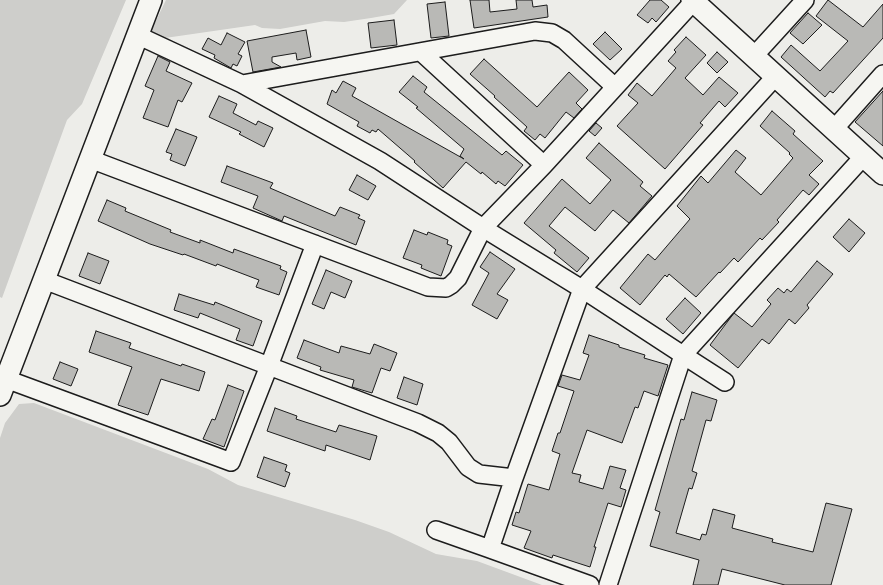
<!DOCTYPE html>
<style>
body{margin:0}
canvas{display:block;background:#edede9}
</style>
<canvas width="883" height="585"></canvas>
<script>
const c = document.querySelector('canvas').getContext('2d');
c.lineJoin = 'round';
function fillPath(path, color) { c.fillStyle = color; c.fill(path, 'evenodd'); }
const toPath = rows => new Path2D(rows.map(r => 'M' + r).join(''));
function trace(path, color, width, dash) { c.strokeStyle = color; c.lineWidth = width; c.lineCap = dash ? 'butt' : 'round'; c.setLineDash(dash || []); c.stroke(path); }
const green = toPath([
 [0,0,126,0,82,104,67,120,2,298,0,297],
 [166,0,407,0,394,14,371,18,344,22,325,21,280,29,262,28,255,25,165,38,151,31],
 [34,403,208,469,238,485,355,520,389,532,436,554,477,561,542,585,0,585,0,438,5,423,19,404]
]);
const building = toPath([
 [470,0,489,0,490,12,517,9,516,0,532,0,533,7,547,5,548,17,474,28,470,0],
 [650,0,661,0,669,7,656,22,652,18,648,23,637,15,650,0],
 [828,0,863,27,883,4,883,38,833,93,830,91,825,97,781,57,791,45,820,71,848,41,816,16,828,0],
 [445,2,449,36,431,38,427,4,445,2],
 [808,13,822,25,803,44,790,33,808,13],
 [394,20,397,45,371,48,368,23,394,20],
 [306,30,311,57,297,60,296,53,272,57,272,62,281,67,253,72,247,41,306,30],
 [605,32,622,49,610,60,593,44,605,32],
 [227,33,245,42,238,54,242,56,237,66,233,64,231,68,214,58,215,55,202,49,208,38,221,45,227,33],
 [686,37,706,55,685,78,703,95,719,77,738,93,725,107,719,101,700,123,703,125,665,169,617,126,638,103,628,95,637,83,652,96,676,68,668,61,676,52,674,50,686,37],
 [717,52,728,62,717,73,707,63,717,52],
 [158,56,170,62,166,71,192,83,182,102,178,100,168,127,143,118,154,90,145,86,158,56],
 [484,59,537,107,569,72,588,90,576,103,582,109,574,118,566,112,545,138,540,134,535,140,524,131,527,127,494,97,495,96,470,74,484,59],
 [413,76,427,87,424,92,460,121,502,155,506,151,523,165,505,186,498,181,496,184,482,172,481,174,466,162,443,188,414,162,415,161,378,129,376,132,372,130,370,133,357,126,359,122,327,104,332,90,336,93,343,81,356,88,352,96,464,159,460,156,464,149,416,108,418,107,399,92,413,76],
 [883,91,883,146,855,122,883,91],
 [219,96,237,104,233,113,256,125,258,121,273,128,264,147,239,134,241,132,209,117,219,96],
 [772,111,795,131,793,134,823,161,809,175,819,184,809,195,803,190,777,220,779,222,762,240,760,238,738,262,734,258,720,273,719,272,696,297,669,274,667,277,665,275,640,305,620,288,648,254,655,260,690,219,677,206,701,176,708,183,736,150,746,158,735,172,761,195,793,158,789,154,790,153,760,126,772,111],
 [596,123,602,128,595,136,589,131,596,123],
 [176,129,197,137,185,166,170,160,172,154,166,152,176,129],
 [599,143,643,182,640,186,652,196,629,223,613,210,595,231,565,207,549,226,589,258,577,272,554,253,556,250,524,223,562,179,590,204,611,180,586,158,599,143],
 [227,166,273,183,270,188,335,216,340,207,360,215,358,218,365,221,356,245,284,216,282,221,253,208,258,196,221,182,227,166],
 [357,175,376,186,368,200,349,190,357,175],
 [107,200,126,208,125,211,171,230,170,232,200,243,200,240,233,253,234,249,281,266,280,269,287,272,279,295,256,287,259,280,217,264,216,266,184,254,183,255,150,244,98,221,107,200],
 [849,219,865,233,849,252,833,237,849,219],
 [414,230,427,235,428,232,448,240,447,244,452,246,441,276,421,268,422,265,403,258,414,230],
 [490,252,515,269,497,294,508,300,497,319,472,305,489,273,480,267,490,252],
 [88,253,109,261,100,284,79,276,88,253],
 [817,261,833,274,807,305,809,308,795,324,789,319,769,344,762,339,738,368,710,345,734,313,752,327,771,304,767,300,778,288,784,293,787,289,791,292,817,261],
 [326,270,352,281,345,298,331,292,324,309,312,304,326,270],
 [179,294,214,305,215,302,262,321,253,346,236,340,240,329,200,313,198,318,174,310,179,294],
 [685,298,701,313,683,334,666,319,685,298],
 [96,331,131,343,129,348,181,366,182,364,205,372,199,391,161,379,148,415,118,405,132,367,89,352,96,331],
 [589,335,619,345,619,347,645,355,644,358,668,365,658,396,644,391,638,408,635,407,622,443,587,430,572,473,581,475,579,482,603,489,610,466,626,470,620,488,626,490,621,507,608,503,594,547,596,547,590,567,553,555,552,558,524,548,531,531,512,525,516,512,519,513,528,484,549,490,560,454,552,451,558,433,560,433,574,391,558,386,562,375,580,380,589,355,583,353,589,335],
 [304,340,339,353,341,346,370,354,374,344,397,353,390,371,381,368,372,393,352,387,354,380,320,370,321,367,297,358,304,340],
 [60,362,78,369,71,386,53,379,60,362],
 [404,377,423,384,417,405,397,398,404,377],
 [228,385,244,391,224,447,203,439,212,419,215,420,228,385],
 [692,392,717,400,711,421,706,420,692,471,697,473,692,489,689,488,676,533,700,540,702,534,706,535,713,509,735,515,732,528,773,539,772,542,813,552,826,503,852,509,831,585,785,585,722,569,718,585,693,585,699,560,650,546,660,512,655,510,681,419,684,420,692,392],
 [275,408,297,416,296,419,336,432,339,425,377,436,370,460,326,445,325,451,267,431,275,408],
 [264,457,287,465,285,471,290,473,285,487,257,477,264,457]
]);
const minor = toPath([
 [693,2,544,165,483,228,582,289,775,77],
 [421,52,544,165],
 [754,56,805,0],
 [242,84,535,31,552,33,564,40,615,87],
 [834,129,883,74],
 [90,159,428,287,446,288,451,285,458,278,483,228,380,161,242,84,137,35],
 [44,280,418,423,438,433,449,442,468,467,479,474,514,478,490,549,436,530],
 [6,379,231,462,269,366,315,244],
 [725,382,683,355,864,156],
 [514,478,582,289,683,355,608,585],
 [490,549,590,585]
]);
const tertiary = toPath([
 [692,0,883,174],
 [0,395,151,0]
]);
fillPath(green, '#cececb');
fillPath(building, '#b9b9b6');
trace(building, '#1c1c1c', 1);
trace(minor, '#1c1c1c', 20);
trace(tertiary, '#1c1c1c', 24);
trace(minor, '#f6f6f2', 17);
trace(tertiary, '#f6f6f2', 21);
</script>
